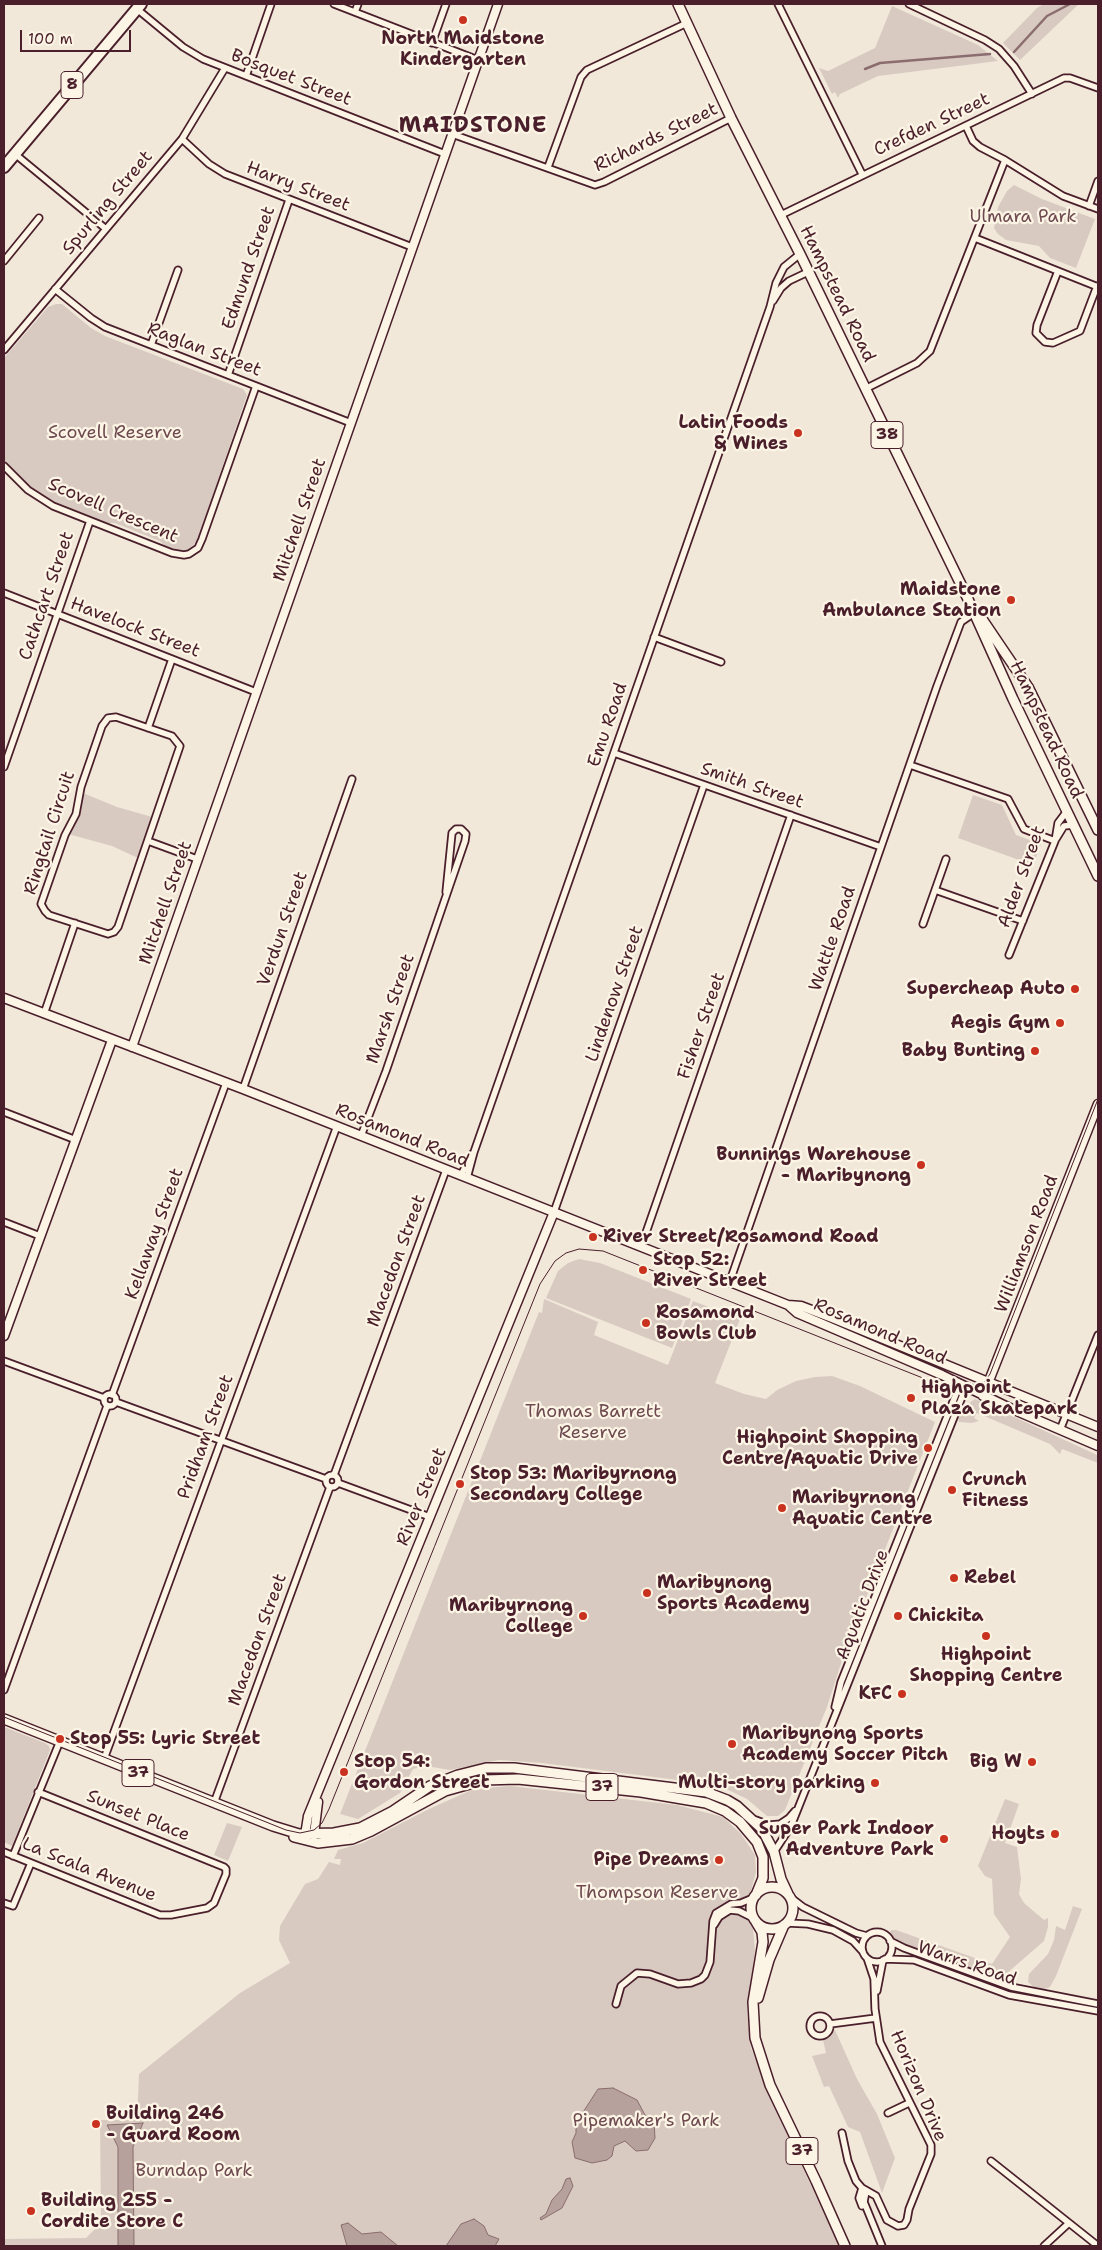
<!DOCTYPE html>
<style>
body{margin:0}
#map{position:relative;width:1102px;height:2250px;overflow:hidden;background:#f1e8da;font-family:"Shantell Sans",sans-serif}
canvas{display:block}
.frame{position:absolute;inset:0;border:5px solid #4a1f2b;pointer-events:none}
.scale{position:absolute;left:20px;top:30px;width:111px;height:22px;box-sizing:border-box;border:2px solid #4a1f2b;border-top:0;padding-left:6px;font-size:15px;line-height:18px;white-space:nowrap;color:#4a1f2b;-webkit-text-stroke:4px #fcf5e5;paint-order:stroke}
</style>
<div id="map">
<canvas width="1102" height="2250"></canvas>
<div class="frame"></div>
<div class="scale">100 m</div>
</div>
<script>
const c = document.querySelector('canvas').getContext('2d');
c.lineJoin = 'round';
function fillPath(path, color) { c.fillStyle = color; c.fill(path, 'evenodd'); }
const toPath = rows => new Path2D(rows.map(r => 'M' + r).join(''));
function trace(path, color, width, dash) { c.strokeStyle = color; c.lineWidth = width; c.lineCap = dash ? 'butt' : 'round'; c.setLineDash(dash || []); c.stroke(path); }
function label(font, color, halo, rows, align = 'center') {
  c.font = font + ' "Shantell Sans",sans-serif'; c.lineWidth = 4.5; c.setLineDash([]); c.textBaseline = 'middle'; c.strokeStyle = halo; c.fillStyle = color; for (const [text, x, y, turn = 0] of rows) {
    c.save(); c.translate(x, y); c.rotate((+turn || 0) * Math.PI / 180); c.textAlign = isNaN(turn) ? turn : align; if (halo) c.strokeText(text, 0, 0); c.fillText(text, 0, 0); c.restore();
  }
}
const green = toPath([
 [1044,4,1079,4,1020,60,1003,43,1037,8],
 [892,6,978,45,998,61,878,76,840,94,838,98,835,92,832,94,819,68,828,71,875,48],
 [1014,185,1042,199,1095,219,1076,268,1050,258,1039,246,1006,240,998,234,994,228,998,207,1007,191],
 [56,304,62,304,91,328,105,336,243,389,247,395,197,541,188,550,175,550,165,546,160,541,115,523,105,523,56,503,32,488,15,474,4,460,4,358,48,307],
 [83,793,117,807,152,817,138,858,112,846,68,834,80,814],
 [973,795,1002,805,1016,835,1041,844,1033,865,958,838],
 [579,1259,600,1263,691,1299,672,1348,546,1298,558,1271,568,1263],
 [544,1299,598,1322,594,1335,668,1365,693,1301,740,1319,715,1383,744,1394,766,1399,777,1390,796,1381,815,1377,832,1376,860,1386,935,1422,844,1654,827,1707,785,1810,778,1816,767,1816,747,1799,718,1785,542,1763,499,1760,450,1770,426,1766,413,1769,400,1793,358,1819,340,1814,539,1312,542,1313],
 [975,1399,1095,1454,1098,1456,1098,1463,1062,1449,1060,1454,1050,1444,977,1413,974,1418,979,1421,972,1423,959,1422,958,1417,962,1408],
 [4,1727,45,1743,49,1746,50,1750,12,1846,4,1842],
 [510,1786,677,1805,723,1817,741,1834,755,1855,756,1872,746,1909,753,1928,755,1951,747,2010,751,2048,780,2119,839,2246,4,2246,4,2239,86,2238,101,2223,100,2120,137,2120,139,2074,240,1993,290,1963,279,1940,280,1926,305,1884,318,1879,329,1862,340,1865,341,1859,334,1859,338,1850,363,1843,429,1809,474,1789],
 [1005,1799,1019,1804,1005,1843,1017,1847,1021,1879,1019,1894,1024,1903,1044,1920,1048,1918,1048,1927,1044,1941,1006,1974,997,1979,904,1946,893,1939,890,1932,891,1930,896,1930,992,1964,1010,1937,994,1914,992,1879,985,1876,978,1866],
 [227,1823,242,1827,228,1861,214,1855],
 [1073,1906,1082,1909,1056,1976,1050,1987,1038,1991,1028,1982,1029,1974,1048,1954,1054,1940,1056,1926,1065,1930],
 [835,2030,857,2079,877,2114,895,2158,882,2193,860,2132,848,2127,829,2086,824,2087,812,2056,826,2053,823,2040,830,2037]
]);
const water = toPath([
 [613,2088,637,2100,645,2115,654,2122,655,2138,648,2150,636,2151,625,2141,614,2146,612,2156,607,2160,592,2163,575,2158,572,2142,576,2133,576,2123,598,2089,613,2088],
 [143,2123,133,2147,134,2246,118,2246,118,2147,107,2125,143,2123],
 [570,2178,573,2186,562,2208,541,2220,540,2218,546,2214,552,2200,562,2189,566,2179,570,2178],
 [474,2219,484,2226,488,2235,499,2239,495,2246,446,2246,461,2224,474,2219],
 [348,2223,362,2234,381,2232,398,2246,347,2246,341,2225,348,2223]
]);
const stream = toPath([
 [1014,52,1047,16,1070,4],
 [865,69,880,63,990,54]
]);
const minor = toPath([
 [334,4,478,60],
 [778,4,862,174],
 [909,4,985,40,999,49,1014,66,1032,94],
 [137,9,183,47,203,59,445,154],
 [355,12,358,4],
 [432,43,446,4],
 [246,76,271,4],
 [966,126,973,141,980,147,1005,160,1063,196,1098,209],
 [452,134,595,185,604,182,731,118],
 [182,139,209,164,225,174,412,247],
 [15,154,106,229],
 [548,167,581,77,587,70,687,23],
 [1089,206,1098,181],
 [781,215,1064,78,1070,78,1098,88],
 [975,238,1098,287],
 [4,261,39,218],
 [1058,271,1037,325,1036,333,1045,342,1053,343,1080,331,1097,286],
 [55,289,91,318,105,327,351,423],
 [773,301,781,288,789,281,808,272],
 [151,345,178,270],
 [4,350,182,139,225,68],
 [228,375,289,200],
 [865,389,917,363,930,351,1005,160],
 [4,466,28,490,53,506,172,553,184,555,189,554,198,548,202,539,256,386],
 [4,593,256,692],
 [654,637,721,662],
 [116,717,172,736,180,746,118,927,114,932,108,934,49,915,45,911,41,904,65,835,76,814,81,787,102,726,108,718,116,717],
 [148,728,172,659],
 [614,753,881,847],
 [910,765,1008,799,1024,829,1055,841],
 [4,767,90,521],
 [1056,839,1064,826,1074,825],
 [148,841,197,859],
 [935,890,1023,921],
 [923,924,946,859],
 [1009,955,1055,841,1058,823,1067,811],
 [44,1014,75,923],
 [243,1089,352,779],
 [4,1112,76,1140],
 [361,1136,386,1071,465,841,466,834,461,829,456,829,452,833,446,892],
 [461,1175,472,1154],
 [467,1178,474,1152,770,307,776,283,784,267,800,254],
 [554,1212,704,785],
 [4,1222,40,1236],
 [641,1247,791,815],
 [730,1281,937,686,961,622,974,613],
 [4,1361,104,1398],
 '104 1400a6 6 0 1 1 12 0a6 6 0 1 1-12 0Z',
 [112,1395,226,1083],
 [116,1402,326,1479],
 [1060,1430,1098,1335],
 [334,1475,446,1170],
 '326 1481a6 6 0 1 1 12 0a6 6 0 1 1-12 0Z',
 [338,1483,430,1517],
 [4,1690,107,1406],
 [835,1707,841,1682,859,1637,960,1384],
 [104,1759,337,1126],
 [214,1803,330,1487],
 [756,1820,769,1825,780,1824,789,1818,795,1811],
 [4,1852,160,1915,171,1915,207,1908,214,1903,226,1874,226,1869,224,1867,38,1792],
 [774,1852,791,1826,966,1387],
 [13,1856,60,1741],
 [790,1897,803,1907,856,1933,867,1936],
 [4,1903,13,1906,31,1863],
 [787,1923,808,1924,833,1930,853,1941,863,1952],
 [714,1925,719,1917,730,1910,739,1911,753,1918],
 '862 1947a15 15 0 1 1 30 0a15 15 0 1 1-30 0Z',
 [890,1941,904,1948,1011,1987,1098,2004],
 [885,1959,914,1960,1009,1995,1098,2011],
 [877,1991,883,1960],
 [616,2004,621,1986,637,1973,650,1974,678,1984,691,1983,701,1979,705,1975,710,1962,713,1921,716,1913,731,1904,741,1903,753,1898],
 '810 2026a10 10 0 1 1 20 0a10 10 0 1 1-20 0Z',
 [830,2024,876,2018],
 [888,2113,909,2103],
 [842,2133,848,2161,856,2181,862,2188,876,2196,887,2220,898,2226,904,2225,907,2220,909,2209,931,2154,931,2145,880,2042,875,2009,874,1979,867,1958],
 [991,2161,1098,2246],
 [862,2188,859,2198,862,2206],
 [866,2191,864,2202,882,2246],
 [1044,2246,1069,2223]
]);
const tertiary = toPath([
 [4,998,243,1089,788,1305,797,1313,942,1375,1012,1409,1098,1446],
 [132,1047,498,4],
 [788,1305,801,1306,832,1318,1098,1427],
 [4,1336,112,1040],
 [983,1396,1098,1104],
 [305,1835,308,1816,554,1212],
 [314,1835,318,1802]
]);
const primary = toPath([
 [678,4,731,118,800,254,967,597,1013,699,1098,876],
 [980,616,1028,687,1098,830],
 [4,1719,273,1826,299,1834,334,1833,360,1828,393,1811,430,1786,458,1775,486,1768,514,1768,706,1792,727,1800,737,1806,762,1829,774,1852,781,1879,788,1894],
 [294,1837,318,1843,352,1839,371,1831,445,1791,484,1780,518,1779,641,1792,706,1803,725,1811,740,1822,757,1842,763,1857,763,1878,756,1895],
 '751 1908a21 21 0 1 1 42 0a21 21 0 1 1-42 0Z',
 [756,1922,762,1932,763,1942,753,2002,755,2038,770,2085,816,2181,845,2246],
 [758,1998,769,1960,784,1925]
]);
const trunk = toPath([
 [4,167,141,4]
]);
const tram = toPath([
 [4,1717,286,1830,300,1833,314,1830,322,1823,329,1809,540,1284,555,1261,566,1253,579,1249,603,1251,953,1390,970,1392,983,1384,990,1374,1098,1099]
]);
const markers = [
 [463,20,5,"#c8321e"],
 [798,433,5,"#c8321e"],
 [1011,600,5,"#c8321e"],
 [1075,989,5,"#c8321e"],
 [1060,1023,5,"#c8321e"],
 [1035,1051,5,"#c8321e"],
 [921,1165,5,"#c8321e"],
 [593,1237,5,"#c8321e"],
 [643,1270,5,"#c8321e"],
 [646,1323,5,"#c8321e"],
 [911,1398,5,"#c8321e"],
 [928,1448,5,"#c8321e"],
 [460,1484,5,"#c8321e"],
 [952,1490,5,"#c8321e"],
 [782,1508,5,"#c8321e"],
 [954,1578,5,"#c8321e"],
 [647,1593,5,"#c8321e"],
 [583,1616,5,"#c8321e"],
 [898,1616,5,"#c8321e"],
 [986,1636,5,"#c8321e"],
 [902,1694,5,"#c8321e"],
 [60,1739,5,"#c8321e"],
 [732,1744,5,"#c8321e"],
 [1032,1762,5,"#c8321e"],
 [344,1772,5,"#c8321e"],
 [875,1783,5,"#c8321e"],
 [1055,1834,5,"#c8321e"],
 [944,1839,5,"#c8321e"],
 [719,1860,5,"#c8321e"],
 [96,2124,5,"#c8321e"],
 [31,2211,5,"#c8321e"]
];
const shields = [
 [72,85,22],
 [887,435,32],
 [138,1773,32],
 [602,1787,32],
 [802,2151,32]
];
const shieldNames = [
 ["8",72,85],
 ["38",887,435],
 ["37",138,1773],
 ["37",602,1787],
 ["37",802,2151]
];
const poiNames = [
 ["North Maidstone",463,39,"center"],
 ["Kindergarten",463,60,"center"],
 ["Latin Foods",788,423,"right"],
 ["& Wines",788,444,"right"],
 ["Maidstone",1001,590,"right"],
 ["Ambulance Station",1001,611,"right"],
 ["Supercheap Auto",1065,989,"right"],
 ["Aegis Gym",1050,1023,"right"],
 ["Baby Bunting",1025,1051,"right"],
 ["Bunnings Warehouse",911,1155,"right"],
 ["- Maribynong",911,1176,"right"],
 ["River Street/Rosamond Road",603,1237],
 ["Stop 52:",653,1260],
 ["River Street",653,1281],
 ["Rosamond",656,1313],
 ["Bowls Club",656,1334],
 ["Highpoint",921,1388],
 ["Plaza Skatepark",921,1409],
 ["Highpoint Shopping",918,1438,"right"],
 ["Centre/Aquatic Drive",918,1459,"right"],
 ["Stop 53: Maribyrnong",470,1474],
 ["Secondary College",470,1495],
 ["Crunch",962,1480],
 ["Fitness",962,1501],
 ["Maribyrnong",792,1498],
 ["Aquatic Centre",792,1519],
 ["Rebel",964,1578],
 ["Maribynong",657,1583],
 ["Sports Academy",657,1604],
 ["Maribyrnong",573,1606,"right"],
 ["College",573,1627,"right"],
 ["Chickita",908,1616],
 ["Highpoint",986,1655,"center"],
 ["Shopping Centre",986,1676,"center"],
 ["KFC",892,1694,"right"],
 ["Maribynong Sports",742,1734],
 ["Academy Soccer Pitch",742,1755],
 ["Stop 55: Lyric Street",70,1739],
 ["Stop 54:",354,1762],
 ["Gordon Street",354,1783],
 ["Big W",1022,1762,"right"],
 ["Multi-story parking",865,1783,"right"],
 ["Super Park Indoor",934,1829,"right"],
 ["Adventure Park",934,1850,"right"],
 ["Hoyts",1045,1834,"right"],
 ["Pipe Dreams",709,1860,"right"],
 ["Building 246",106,2114],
 ["- Guard Room",106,2135],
 ["Building 255 -",41,2201],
 ["Cordite Store C",41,2222]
];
const streetNames = [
 ["Bosquet Street",291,78,21],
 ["Crefden Street",932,125,-25],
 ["Richards Street",656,138,-26],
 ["Harry Street",298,187,21],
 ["Spurling Street",108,203,-50],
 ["Edmund Street",249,268,-71],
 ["Hampstead Road",837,294,64],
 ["Raglan Street",204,350,21],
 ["Scovell Crescent",113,511,23],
 ["Mitchell Street",300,520,-71],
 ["Cathcart Street",47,596,-71],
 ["Havelock Street",135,628,21],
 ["Emu Road",608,725,-71],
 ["Hampstead Road",1046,730,65],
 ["Smith Street",752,786,19],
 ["Ringtail Circuit",50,833,-72],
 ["Alder Street",1022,877,-70],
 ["Mitchell Street",166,903,-71],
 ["Verdun Street",283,929,-71],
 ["Wattle Road",833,939,-71],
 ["Lindenow Street",615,994,-71],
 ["Marsh Street",391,1009,-71],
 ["Fisher Street",702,1026,-71],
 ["Rosamond Road",402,1136,22],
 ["Kellaway Street",155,1234,-70],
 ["Williamson Road",1027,1244,-69],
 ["Macedon Street",397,1261,-70],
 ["Rosamond Road",880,1332,23],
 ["Pridham Street",206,1437,-70],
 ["River Street",422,1497,-68],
 ["Aquatic Drive",863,1605,-69],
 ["Macedon Street",258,1640,-70],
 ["Sunset Place",138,1816,22],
 ["La Scala Avenue",89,1870,22],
 ["Warrs Road",967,1964,19],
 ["Horizon Drive",918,2086,67]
];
const parkNames = [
 ["Ulmara Park",1023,217],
 ["Scovell Reserve",115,433],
 ["Thomas Barrett",593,1412],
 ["Reserve",593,1433],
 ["Thompson Reserve",657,1893],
 ["Pipemaker's Park",646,2121],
 ["Burndap Park",194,2171]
];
const districtNames = [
 ["MAIDSTONE",473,126]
];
fillPath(green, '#d8cac0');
fillPath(water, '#b6a19c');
trace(water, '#8b6d6f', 1);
trace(stream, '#8b6d6f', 2.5);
trace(minor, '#4a1f2b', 9);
trace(tertiary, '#4a1f2b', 11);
trace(primary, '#4a1f2b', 12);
trace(trunk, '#4a1f2b', 14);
trace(minor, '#fcf5e5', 5.5);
trace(tertiary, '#fcf5e5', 8);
trace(primary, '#fcf5e5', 9);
trace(trunk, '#fcf5e5', 10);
trace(tram, '#4a1f2b', 1);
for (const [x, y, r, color] of markers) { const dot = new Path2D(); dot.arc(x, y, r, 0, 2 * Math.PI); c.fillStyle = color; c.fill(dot); trace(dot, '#fcf5e5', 2); }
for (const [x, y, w] of shields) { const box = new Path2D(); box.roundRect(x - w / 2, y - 13.5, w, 27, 4); c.fillStyle = '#fcf5e5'; c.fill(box); trace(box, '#4a1f2b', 1); }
label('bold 16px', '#4a1f2b', null, shieldNames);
label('bold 18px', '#4a1f2b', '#fcf5e5', poiNames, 'left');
label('18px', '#4a1f2b', '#fcf5e5', streetNames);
label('18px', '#6e4a50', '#fcf5e5', parkNames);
c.letterSpacing = '1px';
label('bold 22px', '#4a1f2b', '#fcf5e5', districtNames);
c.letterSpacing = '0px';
</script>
